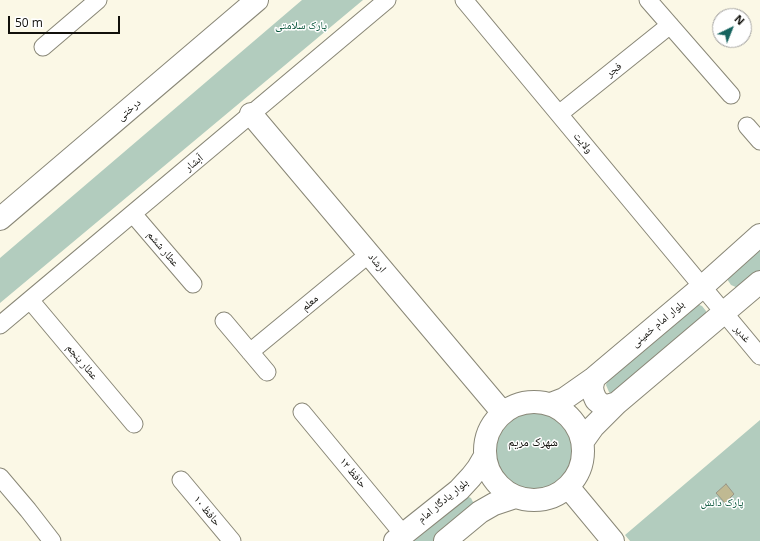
<!DOCTYPE html>
<meta charset="utf-8">
<style>
body{margin:0}
#map{position:relative;width:760px;height:541px;overflow:hidden;background:#fbf8e6;font-family:"Open Sans",sans-serif}
canvas{display:block}
.north{position:absolute;left:712px;top:8px;width:40px;height:40px;box-sizing:border-box;background:#fff;border:1px solid #a09f9d;border-radius:50%;rotate:43deg;font-size:11px;font-weight:700;line-height:16px;text-align:center;color:#11100b}
.north::after{content:'';display:block;margin:auto;width:14px;height:18px;background:#15635e;clip-path:polygon(50% 0,100% 100%,50% 72%,0 100%)}
.scale{position:absolute;left:8px;top:16px;width:112px;height:18px;box-sizing:border-box;border:2px solid #11100b;border-top:0;padding-left:5px;font-size:12px;line-height:14px;white-space:nowrap;color:#11100b;-webkit-text-stroke:3px #fff;paint-order:stroke}
</style>
<div id="map">
<canvas width="760" height="541"></canvas>
<div class="north">N</div>
<div class="scale">50 m</div>
</div>
<script>
const c = document.querySelector('canvas').getContext('2d');
c.lineJoin = 'round';
function fillPath(path, color) { c.fillStyle = color; c.fill(path, 'evenodd'); }
const toPath = rows => new Path2D(rows.map(r => 'M' + r).join(''));
function trace(path, color, width, dash) { c.strokeStyle = color; c.lineWidth = width; c.lineCap = dash ? 'butt' : 'round'; c.setLineDash(dash || []); c.stroke(path); }
function label(font, color, halo, rows, align = 'center') {
  c.font = font + ' "Open Sans","Noto Naskh Arabic",sans-serif'; c.lineWidth = 3; c.setLineDash([]); c.textBaseline = 'middle'; c.strokeStyle = halo; c.fillStyle = color; for (const [text, x, y, turn = 0] of rows) {
    c.save(); c.translate(x, y); c.rotate((+turn || 0) * Math.PI / 180); c.textAlign = isNaN(turn) ? turn : align; if (halo) c.strokeText(text, 0, 0); c.fillText(text, 0, 0); c.restore();
  }
}
const green = toPath([
 [302,0,363,0,0,303,0,258],
 [760,245,760,272,738,288,731,285,727,279,727,276],
 [697,304,702,306,706,311,706,314,611,394,609,392,606,385,608,379],
 '496 452a39 39 0 1 1 78 0a39 39 0 1 1-78 0Z',
 [760,420,760,541,630,541,625,535],
 [462,494,471,498,474,504,438,541,402,541]
]);
const building = toPath([
 [726,484,734,494,725,503,716,493,726,484]
]);
const street = toPath([
 [464,0,760,356],
 [648,0,731,95],
 [43,47,98,0],
 [559,114,670,25],
 [747,126,760,141],
 [133,214,193,284],
 [30,300,134,424],
 [224,321,267,372],
 [0,325,387,0],
 [250,352,369,254],
 [302,412,403,534],
 [0,477,28,510,52,541],
 [181,480,232,541]
]);
const secondary = toPath([
 [251,114,503,413],
 [0,219,257,0],
 [594,378,592,387,593,393,596,400,602,405,607,406,617,403],
 '485 451a49 49 0 1 1 98 0a49 49 0 1 1-98 0Z',
 [551,404,564,399,594,378,702,287,760,235],
 [583,441,593,427,617,403,760,282],
 [569,488,613,541],
 [395,541,459,490,471,477,478,468,485,456],
 [445,541,480,512,494,504,515,497]
]);
const parkNames = [
 ["پارک سلامتی",301,26],
 ["پارک دانش",722,503]
];
const streetNames = [
 ["فجر",614,70,-39],
 ["درختی",129,110,-41],
 ["ولایت",583,143,50],
 ["آبشار",194,163,-40],
 ["عطار ششم",163,249,50],
 ["ارشاد",377,263,50],
 ["معلم",310,303,-40],
 ["بلوار امام خمینی",658,324,-40],
 ["غدیر",742,334,50],
 ["عطار پنجم",82,362,50],
 ["حافظ ۱۲",353,473,50],
 ["بلوار یادگار امام",443,501,-40],
 ["حافظ ۱۰",207,511,50]
];
const neighbourhoodNames = [
 ["شهرک مریم",533,443]
];
fillPath(green, '#b2ccbe');
fillPath(building, '#c0b992');
trace(building, '#999686', 1);
trace(street, '#898777', 19);
trace(secondary, '#898777', 24);
trace(street, '#fff', 17);
trace(secondary, '#fff', 22);
label('11px', '#045237', '#fff', parkNames);
label('11px', '#11100b', '#fff', streetNames);
label('12px', '#11100b', '#fff', neighbourhoodNames);
</script>
